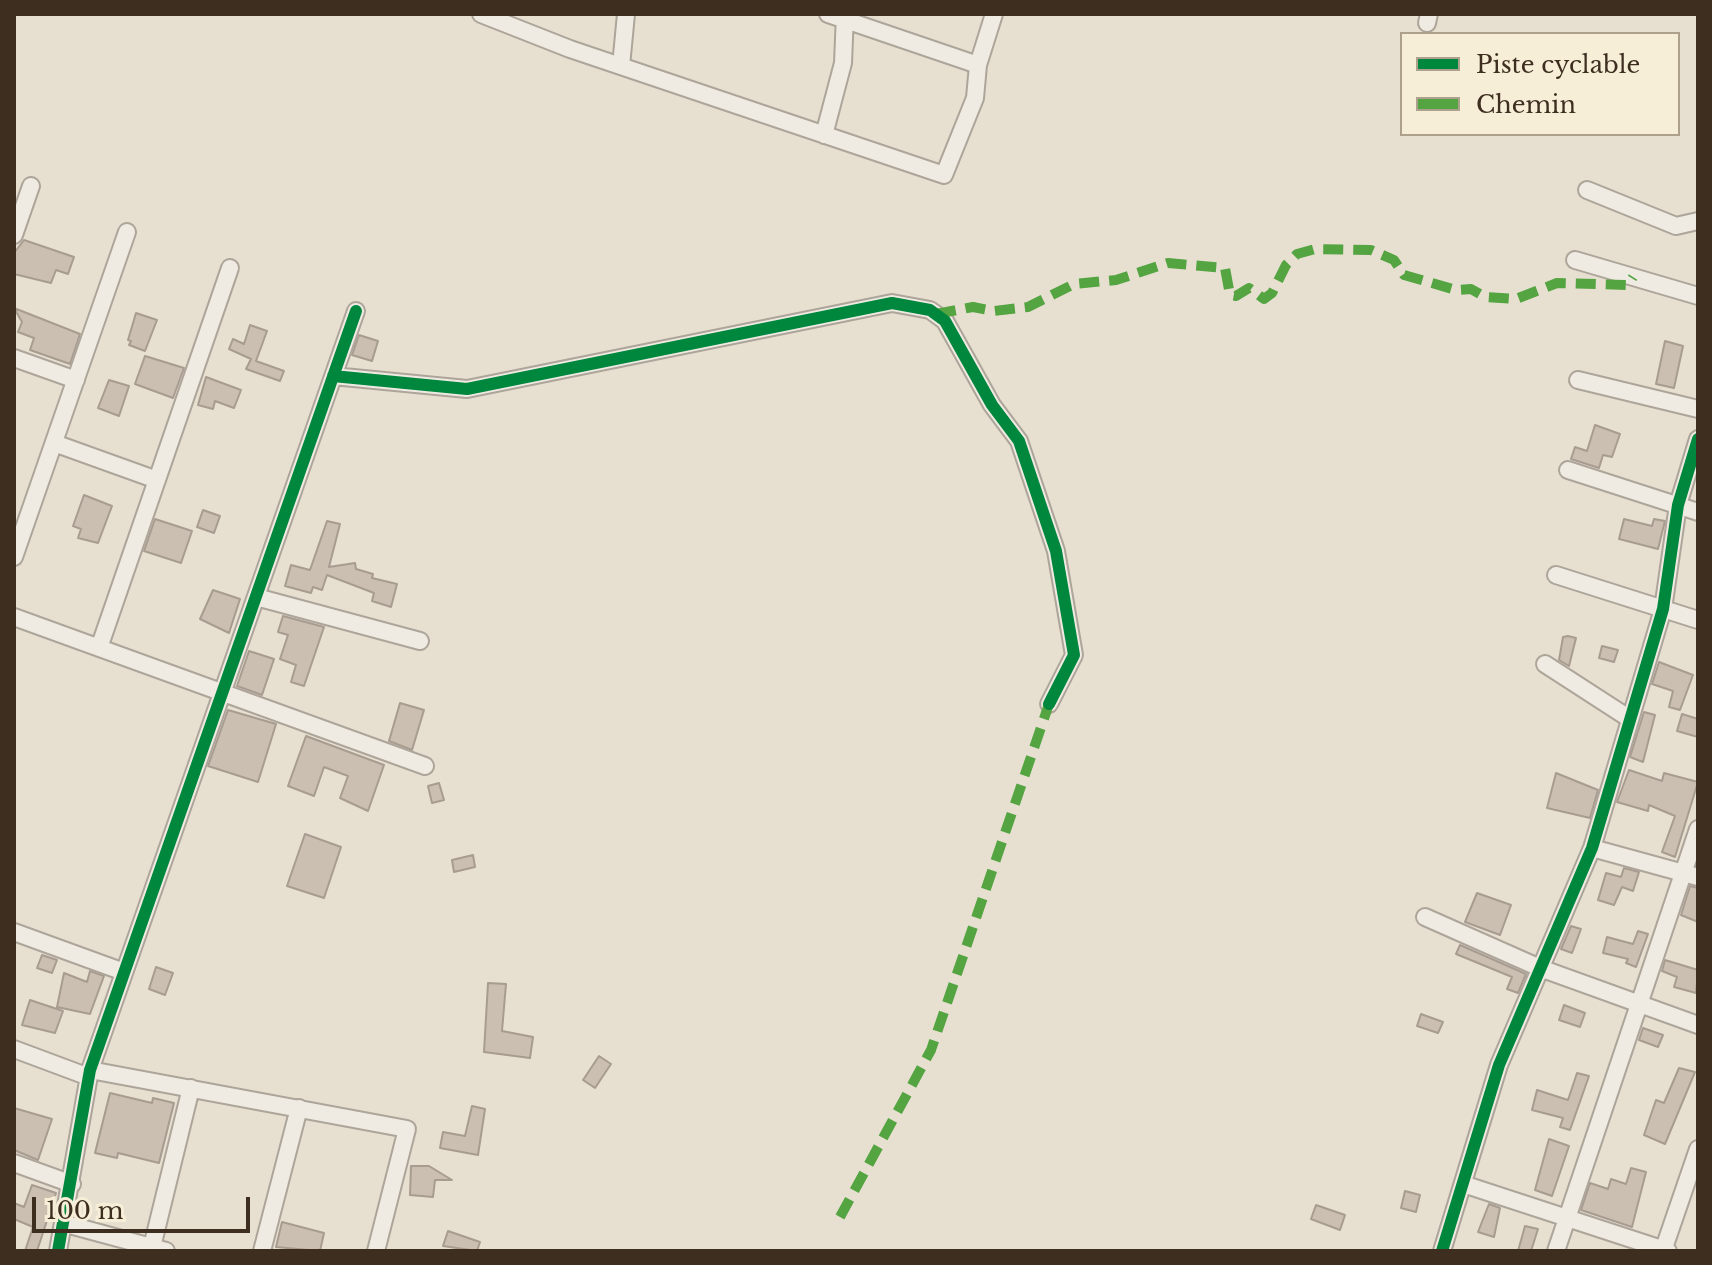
<!DOCTYPE html>
<style>
body{margin:0}
#map{position:relative;width:1712px;height:1265px;overflow:hidden;background:#e7e0d1;font-family:"Libre Baskerville",serif}
canvas{display:block}
.frame{position:absolute;inset:0;border:16px solid #3d2e20;pointer-events:none}
.legend{position:absolute;left:1400px;top:32px;width:280px;height:104px;box-sizing:border-box;background:#f7eed8;border:2px solid #ada18e;margin:0;padding:10px 14px;list-style:none;font-size:24px;color:#3d2e20}
.legend li{display:flex;align-items:center;gap:16px;height:40px}
.legend b{width:40px;border:2px solid #ada18e}
.scale{position:absolute;left:32px;top:1197px;width:218px;height:36px;box-sizing:border-box;border:4px solid #3d2e20;border-top:0;padding-left:10px;font-size:24px;line-height:28px;white-space:nowrap;color:#3d2e20;-webkit-text-stroke:6px #f7eed8;paint-order:stroke}
</style>
<div id="map">
<canvas width="1712" height="1265"></canvas>
<div class="frame"></div>
<ul class="legend">
<li><b style="height:10px;background:#00873e"></b>Piste cyclable</li>
<li><b style="height:10px;background:#54a441"></b>Chemin</li>
</ul>
<div class="scale">100 m</div>
</div>
<script>
const c = document.querySelector('canvas').getContext('2d');
c.lineJoin = 'round';
function fillPath(path, color) { c.fillStyle = color; c.fill(path, 'evenodd'); }
const toPath = rows => new Path2D(rows.map(r => 'M' + r).join(''));
function trace(path, color, width, dash) { c.strokeStyle = color; c.lineWidth = width; c.lineCap = dash ? 'butt' : 'round'; c.setLineDash(dash || []); c.stroke(path); }
const building = toPath([
 [24,240,74,257,68,274,56,270,51,283,14,274,14,253,24,240],
 [14,308,80,334,70,364,30,350,34,338,18,332,22,322,14,308],
 [136,313,157,320,145,351,129,345,131,341,128,340,136,313],
 [250,325,267,331,256,361,284,371,280,381,246,369,251,359,229,349,233,339,244,344,250,325],
 [359,335,378,341,372,361,352,355,359,335],
 [1665,341,1683,346,1674,388,1656,384,1665,341],
 [145,356,184,368,173,398,135,384,145,356],
 [206,377,241,390,234,408,215,401,213,409,198,405,206,377],
 [109,380,129,386,119,416,98,408,109,380],
 [1595,425,1620,434,1612,457,1603,455,1599,468,1571,459,1575,447,1587,451,1595,425],
 [84,495,112,506,98,543,78,538,81,529,73,526,84,495],
 [203,510,220,516,214,533,197,527,203,510],
 [155,519,192,531,181,563,144,551,155,519],
 [1624,519,1652,526,1654,519,1665,521,1658,549,1619,539,1624,519],
 [327,521,340,524,329,567,355,563,356,569,373,574,372,578,397,584,391,607,372,601,374,593,327,575,322,590,313,587,311,593,285,586,291,565,310,570,327,521],
 [213,590,240,599,229,633,200,619,213,590],
 [283,616,324,627,304,686,291,682,296,665,280,659,288,635,278,632,283,616],
 [1568,636,1576,638,1569,666,1559,660,1563,637,1568,636],
 [1602,646,1618,650,1614,662,1599,658,1602,646],
 [249,651,274,659,262,695,237,686,249,651],
 [1659,662,1693,675,1680,710,1669,707,1673,691,1652,684,1659,662],
 [400,703,424,710,412,750,389,741,400,703],
 [228,710,276,724,258,782,208,766,228,710],
 [1644,712,1655,715,1643,762,1630,757,1644,712],
 [1682,714,1698,719,1698,737,1677,731,1682,714],
 [306,736,384,765,368,811,340,798,348,776,324,767,314,796,288,786,306,736],
 [1629,770,1662,781,1664,773,1698,782,1675,857,1662,852,1675,816,1649,805,1648,811,1617,802,1629,770],
 [1556,773,1598,790,1590,818,1547,808,1556,773],
 [439,783,444,800,432,803,428,786,439,783],
 [305,834,341,847,324,898,287,886,305,834],
 [473,855,475,867,454,872,452,860,473,855],
 [1624,868,1639,872,1633,891,1622,887,1614,905,1598,900,1606,873,1621,877,1624,868],
 [1690,886,1698,888,1698,922,1681,915,1690,886],
 [1477,893,1511,905,1500,935,1465,922,1477,893],
 [1571,926,1581,929,1572,953,1561,949,1571,926],
 [1638,931,1648,934,1636,967,1626,963,1628,959,1603,953,1607,937,1633,944,1638,931],
 [1460,945,1526,974,1518,993,1507,989,1512,977,1456,954,1460,945],
 [42,955,57,960,52,973,37,968,42,955],
 [1665,960,1698,970,1696,993,1674,987,1677,977,1662,971,1665,960],
 [156,967,173,973,165,995,149,989,156,967],
 [90,971,104,976,90,1014,57,1007,64,973,87,982,90,971],
 [488,983,506,984,502,1031,533,1037,530,1058,484,1052,488,983],
 [30,1000,63,1011,55,1033,22,1025,30,1000],
 [1564,1005,1585,1013,1580,1027,1559,1020,1564,1005],
 [1421,1014,1443,1022,1438,1033,1417,1026,1421,1014],
 [1643,1028,1663,1035,1658,1047,1639,1040,1643,1028],
 [599,1056,611,1064,595,1088,583,1080,599,1056],
 [1679,1068,1695,1072,1665,1144,1644,1135,1656,1100,1664,1103,1679,1068],
 [1577,1073,1589,1076,1570,1130,1560,1127,1563,1118,1532,1110,1537,1090,1568,1100,1577,1073],
 [110,1093,152,1103,153,1098,174,1103,159,1163,118,1153,117,1158,95,1153,110,1093],
 [472,1106,485,1109,478,1155,440,1148,443,1132,465,1136,472,1106],
 [14,1108,52,1119,38,1160,14,1150,14,1108],
 [1549,1139,1569,1146,1552,1196,1535,1190,1549,1139],
 [411,1166,429,1166,452,1180,435,1180,433,1197,410,1195,411,1166],
 [1631,1168,1646,1172,1632,1227,1581,1210,1590,1183,1608,1189,1611,1179,1626,1184,1631,1168],
 [32,1185,56,1193,37,1251,25,1251,33,1227,14,1219,14,1203,24,1207,32,1185],
 [1405,1191,1420,1195,1416,1212,1401,1208,1405,1191],
 [1489,1204,1500,1208,1494,1237,1478,1232,1489,1204],
 [1316,1205,1345,1215,1340,1230,1311,1219,1316,1205],
 [282,1222,324,1233,320,1251,276,1247,282,1222],
 [1525,1226,1538,1229,1531,1251,1518,1251,1525,1226],
 [448,1231,480,1242,477,1251,443,1246,448,1231]
]);
const minor = toPath([
 [481,14,570,49,944,175,975,98,978,65,994,14],
 [828,14,978,65],
 [1427,23,1429,14],
 [621,66,626,14],
 [824,135,843,63,845,14],
 [1587,190,1676,226,1698,221],
 [14,235,31,186],
 [1575,260,1698,296],
 [14,358,76,380],
 [333,376,467,389,892,303,930,310,945,321,992,405,1019,441,1056,551,1074,655,1049,704],
 [1578,380,1698,409],
 [54,443,157,480],
 [1568,470,1698,512],
 [14,557,127,232],
 [1556,575,1698,620],
 [256,597,420,641],
 [14,617,425,766],
 [99,648,230,268],
 [1545,664,1630,719],
 [1592,848,1698,877],
 [1425,917,1540,968,1698,1025],
 [14,932,124,972],
 [14,1049,89,1077],
 [90,1070,407,1129,376,1251],
 [14,1163,72,1184],
 [1463,1184,1668,1251],
 [66,1224,166,1251],
 [58,1251,90,1070,356,311],
 [151,1251,191,1088],
 [262,1251,299,1108],
 [1442,1251,1499,1065,1592,848,1663,609,1678,505,1698,439],
 [1556,1251,1698,829],
 [1663,1251,1698,1149]
]);
const quiet = toPath([
 [936,314,973,307,994,311,1028,307,1074,284,1116,280,1168,263,1225,268,1230,295,1236,296,1249,288,1264,299,1272,293,1286,265,1297,254,1315,249,1371,250,1394,260,1404,275,1456,290,1471,289,1485,297,1516,299,1557,283,1628,285,1633,277],
 [840,1217,931,1050,1049,704]
]);
const cycleway = toPath([
 [333,376,467,389,892,303,930,310,945,321,992,405,1019,441,1056,551,1074,655,1049,704],
 [58,1251,90,1070,356,311],
 [1442,1251,1499,1065,1592,848,1663,609,1678,505,1698,439]
]);
fillPath(building, '#cbbfb2');
trace(building, '#a89c90', 2);
trace(minor, '#ada599', 20);
trace(minor, '#efebe3', 16);
trace(quiet, '#54a441', 10, [20, 10]);
trace(cycleway, '#00873e', 12);
</script>
